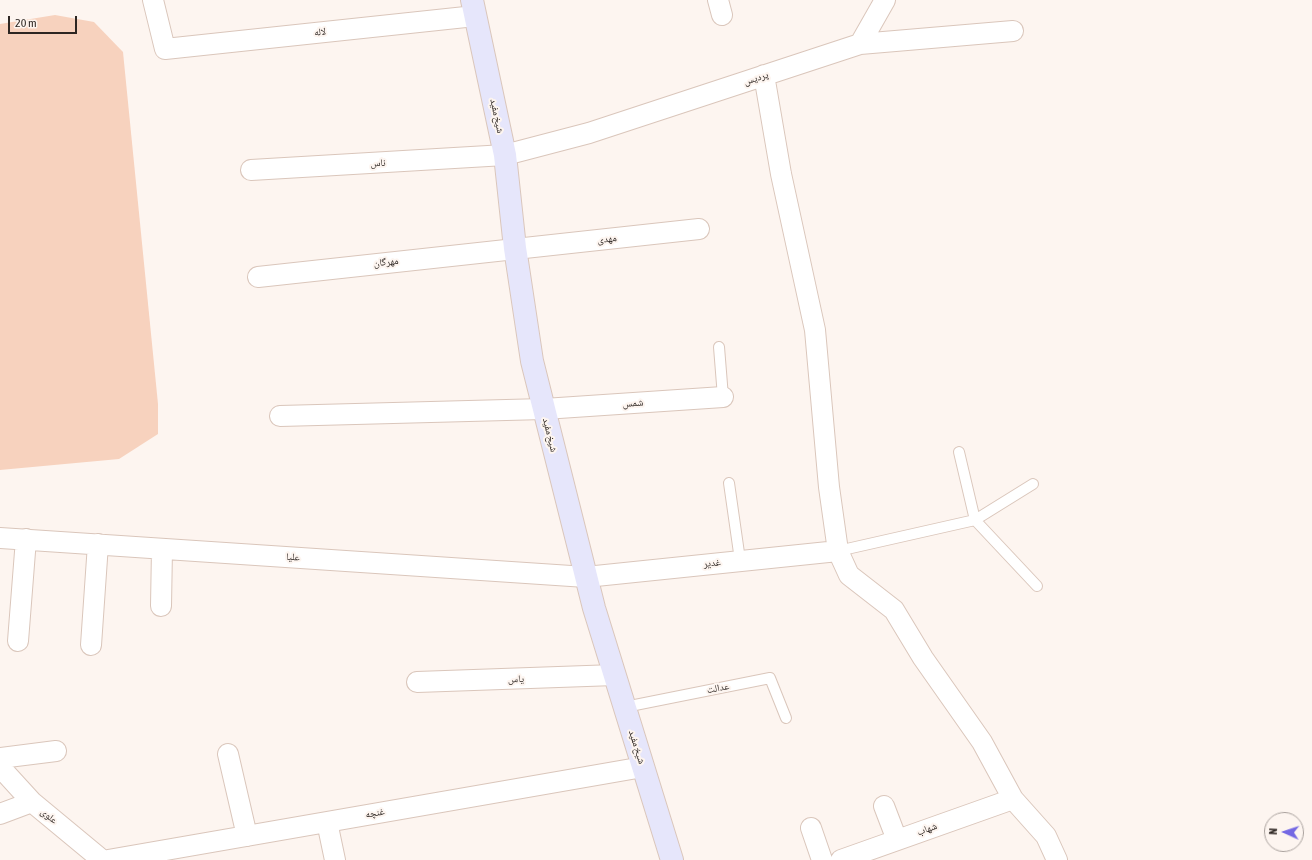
<!DOCTYPE html>
<meta charset="utf-8">
<style>
body{margin:0}
#map{position:relative;width:1312px;height:860px;overflow:hidden;background:#fdf5f0;font-family:"Asap Condensed",sans-serif}
canvas{display:block}
.north{position:absolute;left:1264px;top:812px;width:40px;height:40px;box-sizing:border-box;background:#fdf5f0;border:1px solid #aaa29e;border-radius:50%;rotate:273deg;font-size:11px;font-weight:700;line-height:16px;text-align:center;color:#2d2622}
.north::after{content:'';display:block;margin:auto;width:14px;height:18px;background:#7468e3;clip-path:polygon(50% 0,100% 100%,50% 72%,0 100%)}
.scale{position:absolute;left:8px;top:16px;width:69px;height:18px;box-sizing:border-box;border:2px solid #2d2622;border-top:0;padding-left:5px;font-size:12px;line-height:14px;white-space:nowrap;color:#2d2622;-webkit-text-stroke:3px #fdf5f0;paint-order:stroke}
</style>
<div id="map">
<canvas width="1312" height="860"></canvas>
<div class="north">N</div>
<div class="scale">20 m</div>
</div>
<script>
const c = document.querySelector('canvas').getContext('2d');
c.lineJoin = 'round';
function fillPath(path, color) { c.fillStyle = color; c.fill(path, 'evenodd'); }
const toPath = rows => new Path2D(rows.map(r => 'M' + r).join(''));
function trace(path, color, width, dash) { c.strokeStyle = color; c.lineWidth = width; c.lineCap = dash ? 'butt' : 'round'; c.setLineDash(dash || []); c.stroke(path); }
function label(font, color, halo, rows, align = 'center') {
  c.font = font + ' "Asap Condensed","Noto Naskh Arabic",sans-serif'; c.lineWidth = 4; c.setLineDash([]); c.textBaseline = 'middle'; c.strokeStyle = halo; c.fillStyle = color; for (const [text, x, y, turn = 0] of rows) {
    c.save(); c.translate(x, y); c.rotate((+turn || 0) * Math.PI / 180); c.textAlign = isNaN(turn) ? turn : align; if (halo) c.strokeText(text, 0, 0); c.fillText(text, 0, 0); c.restore();
  }
}
const green = toPath([
 [55,15,94,22,123,52,158,404,158,434,119,459,0,470,0,24]
]);
const service = toPath([
 [719,347,723,397],
 [959,452,975,520,1033,484],
 [729,483,740,560],
 [838,551,975,520,1037,586],
 [625,707,770,678,786,718]
]);
const minor = toPath([
 [153,0,165,49,475,16],
 [718,0,722,15],
 [860,44,885,0],
 [764,75,781,174,815,330,829,487,838,551,849,575,894,610,923,658,982,742,1013,799,1046,836,1057,860],
 [251,170,505,155,589,133,860,44,1013,31],
 [258,277,699,229],
 [280,416,544,409,723,397],
 [0,538,586,577,838,551],
 [161,606,162,549],
 [18,641,26,539],
 [91,645,98,544],
 [417,682,615,675],
 [228,754,247,836],
 [0,758,56,751],
 [0,767,32,802,102,860],
 [884,806,897,840],
 [0,814,32,802],
 [327,822,335,860],
 [811,828,822,860],
 [108,860,643,767],
 [841,860,1013,799]
]);
const secondary = toPath([
 [472,0,505,155,515,248,532,361,594,608,672,860]
]);
const streetNames = [
 ["لاله",320,32,-6],
 ["پردیس",756,78,-18],
 ["شیخ مفید",497,116,78],
 ["ناس",378,163,-3],
 ["مهدی",607,239,-6],
 ["مهرگان",386,262,-6],
 ["شمس",633,403,-4],
 ["شیخ مفید",550,435,76],
 ["علیا",293,557,4],
 ["غدیر",712,563,-6],
 ["یاس",516,679,-2],
 ["عدالت",718,688,-11],
 ["شیخ مفید",637,747,73],
 ["غنچه",375,813,-10],
 ["علوی",49,816,39],
 ["شهاب",927,829,-20]
];
fillPath(green, '#f7d2be');
trace(service, '#dac6bb', 12);
trace(minor, '#dac6bb', 22);
trace(secondary, '#dac6bb', 24);
trace(service, '#fff', 10);
trace(minor, '#fff', 20);
trace(secondary, '#e6e6fb', 22);
label('10px', '#2d2622', '#fdf5f0', streetNames);
</script>
